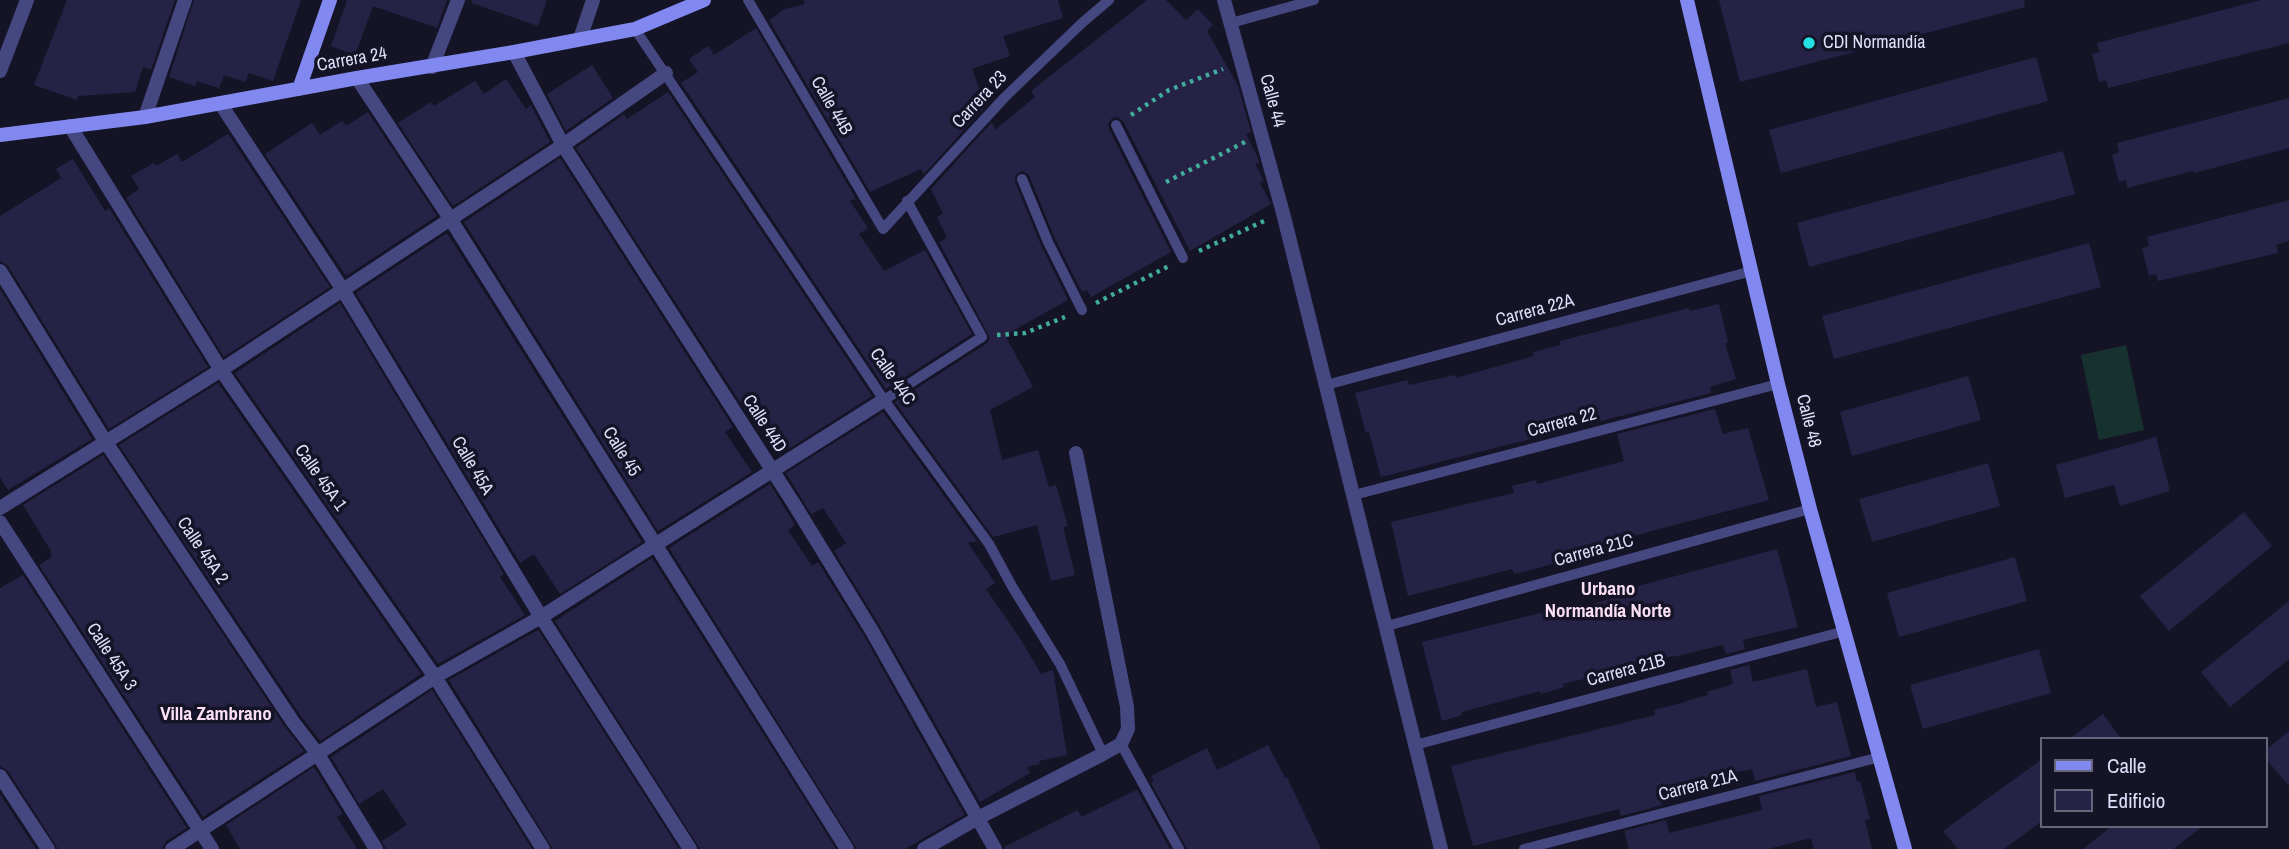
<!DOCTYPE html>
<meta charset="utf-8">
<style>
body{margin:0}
#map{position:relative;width:2289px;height:849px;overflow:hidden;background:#151427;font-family:"Archivo Narrow",sans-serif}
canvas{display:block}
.legend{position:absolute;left:2040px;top:737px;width:228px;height:91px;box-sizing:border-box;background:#151427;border:2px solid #66657c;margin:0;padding:9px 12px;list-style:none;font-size:21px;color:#dfdefb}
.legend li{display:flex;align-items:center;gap:14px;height:35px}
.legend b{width:35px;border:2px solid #66657c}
</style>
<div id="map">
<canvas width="2289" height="849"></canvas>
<ul class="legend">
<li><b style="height:9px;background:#8188ef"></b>Calle</li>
<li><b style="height:19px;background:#262246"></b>Edificio</li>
</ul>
</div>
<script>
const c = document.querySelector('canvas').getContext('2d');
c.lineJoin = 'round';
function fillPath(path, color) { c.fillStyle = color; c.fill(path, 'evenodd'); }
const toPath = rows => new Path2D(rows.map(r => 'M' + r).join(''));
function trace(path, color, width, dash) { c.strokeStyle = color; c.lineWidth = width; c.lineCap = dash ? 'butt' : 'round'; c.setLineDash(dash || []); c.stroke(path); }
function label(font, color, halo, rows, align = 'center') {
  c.font = font + ' "Archivo Narrow",sans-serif'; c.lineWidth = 7; c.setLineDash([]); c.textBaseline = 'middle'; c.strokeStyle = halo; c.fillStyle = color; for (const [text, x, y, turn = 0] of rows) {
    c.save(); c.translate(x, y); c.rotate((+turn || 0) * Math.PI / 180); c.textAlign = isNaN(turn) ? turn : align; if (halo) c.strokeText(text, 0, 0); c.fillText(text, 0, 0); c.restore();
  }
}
const green = toPath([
 [2126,345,2144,430,2099,440,2081,355]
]);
const building = toPath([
 [67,0,175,0,151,70,143,67,135,92,78,96,77,100,34,85],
 [194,0,301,0,273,81,249,73,245,82,224,75,219,88,197,81,195,86,169,77],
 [347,0,447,0,437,28,373,6,355,55,331,46],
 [472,0,547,0,538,26,472,3],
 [804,0,1058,0,1063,18,1003,36,1010,56,972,69,986,106,924,174,921,169,870,192,769,20,785,9,805,4],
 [1147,0,1166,0,1186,20,1198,9,1213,25,1207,31,1238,86,1251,132,1246,134,1257,156,1259,162,1255,164,1264,181,1260,183,1271,204,1190,251,1123,121,1117,117,1112,118,1108,124,1109,129,1171,252,1091,297,1087,290,1082,292,1055,239,1029,175,1022,171,1015,175,1015,182,1041,245,1068,300,1005,335,1033,387,990,410,1002,460,1038,450,1049,487,1056,485,1068,526,1063,527,1075,575,1051,581,1037,525,993,537,895,402,986,344,990,338,939,242,947,238,937,217,943,214,931,189,992,122,995,130,1035,97,1031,91],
 [1719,0,2024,0,2025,7,1740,82],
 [2261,0,2289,0,2289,43,2108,88,2106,80,2099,82,2092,54,2100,52,2097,43],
 [756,28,856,199,850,201,868,228,859,234,884,271,925,250,972,334,886,389,681,83,698,72,689,59,708,46,714,55],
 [2036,57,2048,101,1781,173,1769,130],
 [592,65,613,98,566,131,547,94],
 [506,79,526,109,531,105,550,142,453,206,398,123,431,102,434,106,475,81,484,94],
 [668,92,872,396,787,450,760,409,749,416,576,148,624,114,627,119],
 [2289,98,2289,148,2194,173,2193,171,2127,188,2126,180,2119,182,2112,155,2119,152,2117,143],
 [368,112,437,216,346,276,265,154,312,123,320,135,342,121,346,126],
 [228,134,330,287,224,357,126,198,139,189,131,176,154,163,156,166,177,154,182,162],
 [2063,151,2075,194,1809,267,1797,223],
 [560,158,733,427,725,432,752,472,658,531,464,222],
 [73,159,105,211,109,208,208,367,109,429,8,266,0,261,0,216,61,178,56,169],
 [2289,200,2289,241,2276,245,2278,253,2158,281,2156,274,2149,276,2142,248,2149,246,2147,237],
 [447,233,642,542,560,594,534,554,520,563,356,293],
 [2089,243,2101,287,1834,359,1822,316],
 [0,289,92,439,8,490,0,477],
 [340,303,504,574,500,577,525,615,438,664,235,373],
 [1719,304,1728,342,1725,343,1736,379,1710,387,1711,393,1381,477,1369,432,1366,433,1355,393,1407,380,1409,385,1455,375,1456,378,1534,356,1533,352,1561,345,1560,341,1689,308,1690,311],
 [1968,376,1981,420,1852,456,1840,412],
 [218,383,421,674,320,741,301,716,119,445],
 [1715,409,1723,434,1748,428,1769,500,1603,544,1605,549,1538,568,1514,574,1512,569,1408,596,1391,522,1514,493,1512,486,1536,480,1537,484,1624,461,1617,434],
 [883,412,977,541,968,543,995,583,986,589,1021,640,1041,674,1053,670,1067,755,1039,761,1040,764,1027,767,1030,773,980,802,880,626,834,551,846,543,823,508,811,514,786,473],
 [2156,437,2170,491,2120,506,2114,485,2065,498,2056,465],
 [103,455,285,727,304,751,203,817,39,565,52,557,50,552,51,551,23,505],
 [1988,463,2000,506,1872,542,1859,499],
 [770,484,795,525,788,530,812,566,818,562,864,636,963,812,964,815,905,849,857,849,669,548],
 [2244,512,2272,546,2169,631,2140,596],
 [1777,549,1798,627,1743,640,1745,649,1726,654,1723,645,1673,657,1673,656,1630,666,1633,677,1611,683,1608,673,1563,684,1564,687,1541,694,1540,691,1462,712,1462,715,1442,721,1422,642,1569,606,1570,610,1614,598,1612,593],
 [2015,557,2027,601,1899,637,1887,593],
 [652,558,836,849,700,849,555,621],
 [23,575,187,828,166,841,162,849,58,849,8,771,0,766,0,588],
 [2289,601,2289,659,2230,707,2201,672],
 [536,631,539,631,679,849,553,849,449,680],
 [2039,649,2051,693,1923,729,1910,685],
 [1749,665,1753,682,1807,669,1816,707,1837,702,1851,756,1755,781,1752,769,1705,779,1658,791,1662,805,1621,816,1619,809,1473,846,1451,766,1655,715,1654,710,1686,702,1686,701,1708,695,1707,692,1733,684,1730,670],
 [432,690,532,849,386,849,382,841,407,825,383,789,359,804,331,757],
 [2103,714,2121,739,2069,739],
 [2289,731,2289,786,2266,759,2266,750],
 [1268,745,1285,778,1287,777,1321,849,1187,849,1151,783,1154,781,1151,776,1207,748,1217,770],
 [2042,759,2042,821,2004,849,1958,849,1943,831],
 [314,767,343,814,337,817,357,849,240,849,226,825],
 [1855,772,1857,782,1860,781,1870,819,1865,820,1872,849,1814,849,1811,838,1768,849,1629,849,1624,831,1666,820,1669,833,1762,810,1759,796],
 [1137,790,1170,849,1005,849,1004,847,1078,810,1081,817],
 [0,794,36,849,0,849],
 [2112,826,2203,826,2173,849,2083,849]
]);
const path = toPath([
 [1131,115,1169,90,1223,69],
 [1166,182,1245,142],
 [1199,251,1264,221],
 [1096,303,1169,266],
 [997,335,1025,333,1065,317]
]);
const lane = toPath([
 [748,0,883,229,1005,97,1082,23,1109,0],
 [1231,23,1314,0],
 [635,29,884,400,989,544,1013,588,1060,664,1103,754],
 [1116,125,1183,258],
 [1022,179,1048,242,1082,310],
 [1326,385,1752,271],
 [884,400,982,337,907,201],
 [1354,495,1778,384],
 [1387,626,1810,509],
 [1121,744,1179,849],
 [1415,745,1845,631],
 [1524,849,1880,757]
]);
const street = toPath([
 [1224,0,1283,213,1441,849],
 [580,39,593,0],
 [514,52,563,145,794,504,872,631,995,849],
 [432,67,458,0],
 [0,71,27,0],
 [357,78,451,220,847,849],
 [220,103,343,290,541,617,690,849],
 [145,117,185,0],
 [70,126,221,370,435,677,543,849],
 [0,271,105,441,293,722,317,753,376,849],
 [0,508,221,370,563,145,666,73],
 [0,522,212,849],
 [0,776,48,849],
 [172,849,435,677,541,617,884,400],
 [924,849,978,818,1103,754,1121,744,1128,729,1127,707,1076,453]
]);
const secondary = toPath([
 [1687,0,1778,384,1810,509,1905,849],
 [299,89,330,0],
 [0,135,145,117,357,78,514,52,635,29,704,0]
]);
const markers = [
 [1809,43,7,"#23dfe2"]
];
const poiNames = [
 ["CDI Normandía",1823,43]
];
const streetNames = [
 ["Carrera 24",352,60,-10],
 ["Carrera 23",980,100,-47],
 ["Calle 44",1272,101,75],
 ["Calle 44B",831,106,60],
 ["Carrera 22A",1535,311,-15],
 ["Calle 44C",892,377,55],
 ["Calle 48",1808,421,76],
 ["Carrera 22",1562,423,-15],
 ["Calle 44D",764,424,57],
 ["Calle 45",621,452,58],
 ["Calle 45A",472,466,59],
 ["Calle 45A 1",320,478,55],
 ["Calle 45A 2",202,551,56],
 ["Carrera 21C",1594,551,-15],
 ["Calle 45A 3",111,657,57],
 ["Carrera 21B",1626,671,-15],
 ["Carrera 21A",1698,786,-14]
];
const neighbourhoodNames = [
 ["Urbano",1608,590],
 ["Normandía Norte",1608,612],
 ["Villa Zambrano",216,715]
];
fillPath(green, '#17312e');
fillPath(building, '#262246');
trace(path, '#40ad9d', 4.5, [3.5, 5]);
trace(lane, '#454780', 10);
trace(street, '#454780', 14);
trace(secondary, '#8188ef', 14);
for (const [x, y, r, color] of markers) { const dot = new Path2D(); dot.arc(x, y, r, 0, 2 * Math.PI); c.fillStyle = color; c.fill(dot); trace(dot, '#151427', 2.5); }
label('18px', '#dfdefb', '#151427', poiNames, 'left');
label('18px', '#dfdefb', '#151427', streetNames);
label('bold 19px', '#fbe0f3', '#151427', neighbourhoodNames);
</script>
